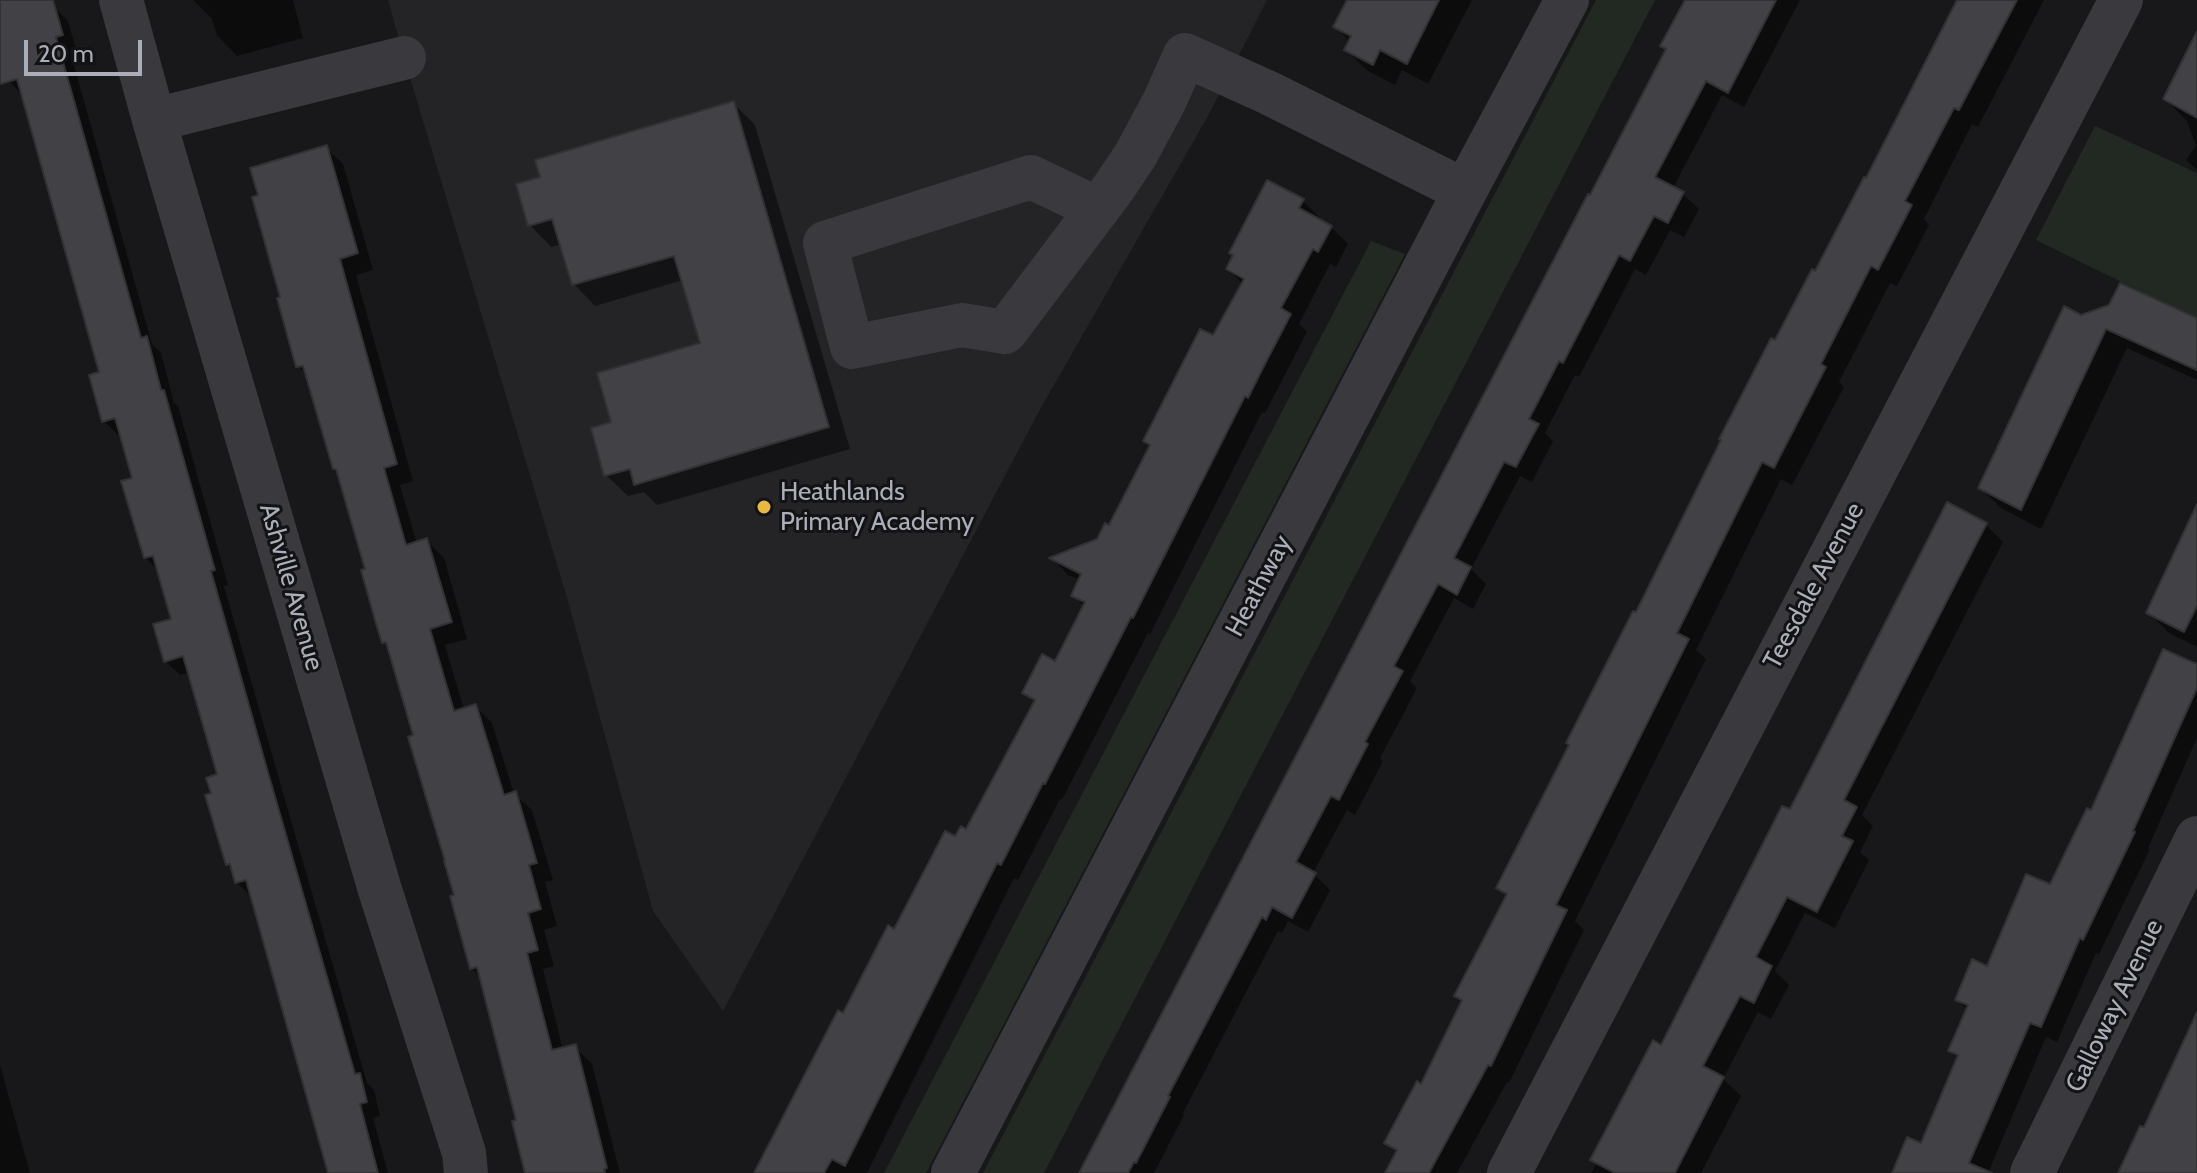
<!DOCTYPE html>
<style>
body{margin:0}
#map{position:relative;width:2197px;height:1173px;overflow:hidden;background:#181719;font-family:Cabin,sans-serif}
canvas{display:block}
.scale{position:absolute;left:24px;top:40px;width:118px;height:36px;box-sizing:border-box;border:4px solid #aaaeb8;border-top:0;padding-left:10px;font-size:24px;line-height:28px;white-space:nowrap;color:#aaaeb8;-webkit-text-stroke:6px #131214;paint-order:stroke}
</style>
<div id="map">
<canvas width="2197" height="1173"></canvas>
<div class="scale">20 m</div>
</div>
<script>
const c = document.querySelector('canvas').getContext('2d');
c.lineJoin = 'round';
function fillPath(path, color) { c.fillStyle = color; c.fill(path, 'evenodd'); }
const toPath = rows => new Path2D(rows.map(r => 'M' + r).join(''));
function trace(path, color, width, dash) { c.strokeStyle = color; c.lineWidth = width; c.lineCap = dash ? 'butt' : 'round'; c.setLineDash(dash || []); c.stroke(path); }
function label(font, color, halo, rows, align = 'center') {
  c.font = font + ' Cabin,sans-serif'; c.lineWidth = 6; c.setLineDash([]); c.textBaseline = 'middle'; c.strokeStyle = halo; c.fillStyle = color; for (const [text, x, y, turn = 0] of rows) {
    c.save(); c.translate(x, y); c.rotate((+turn || 0) * Math.PI / 180); c.textAlign = isNaN(turn) ? turn : align; if (halo) c.strokeText(text, 0, 0); c.fillText(text, 0, 0); c.restore();
  }
}
const built = toPath([
 [388,0,1267,0,1208,116,1038,413,723,1011,653,911,568,601,404,58]
]);
const green = toPath([
 [1596,0,1655,0,1044,1173,983,1173],
 [2095,126,2197,173,2197,319,2036,240],
 [1371,241,1405,254,926,1173,884,1173]
]);
const shadow = toPath([
 [0,0,54,0,57,10,68,21,76,49,70,51,152,344,161,353,174,403,178,406,228,585,224,586,283,793,367,1083,374,1090,380,1116,373,1118,388,1173,330,1173,251,896,236,882,233,870,228,864,213,795,220,776,190,672,180,675,165,661,173,620,159,571,145,557,135,479,122,434,118,435,104,421,101,373,23,96,9,81,0,51],
 [193,0,293,0,303,38,237,56,217,35,212,19],
 [1349,0,1472,0,1428,84,1402,70,1395,85,1368,71,1346,50,1350,42,1336,27],
 [1688,0,1800,0,1744,107,1722,95,1673,188,1683,194,1699,209,1684,237,1670,230,1646,275,1635,269,1579,377,1575,375,1545,433,1553,441,1532,482,1520,476,1471,569,1486,584,1473,609,1454,598,1410,681,1417,688,1380,758,1383,761,1355,815,1347,810,1313,873,1330,890,1308,932,1288,921,1282,933,1278,931,1183,1113,1184,1115,1154,1173,1081,1173,1668,50],
 [1958,0,2044,0,1978,127,1972,124,1924,219,1929,225,1897,286,1890,283,1839,382,1844,387,1792,485,1781,479,1696,650,1706,659,1575,921,1584,930,1509,1083,1507,1082,1457,1173,1387,1173,1398,1154,1386,1142,1422,1086,1463,1002,1456,996,1508,897,1498,888,1776,343,1867,181],
 [2197,35,2197,170,2186,160,2196,146,2187,121,2165,99],
 [734,104,755,125,850,449,657,505,644,492,628,496,606,475,702,345,683,280,595,306,574,284,562,244,551,247,530,225],
 [326,148,343,164,373,270,356,275,413,481,400,485,417,544,427,541,444,558,467,639,445,645,464,710,475,706,492,723,514,794,532,810,553,880,545,882,557,926,544,930,554,966,543,969,563,1050,575,1047,592,1064,620,1173,530,1173,481,978,472,968,457,896,416,736,390,648,384,642,368,571,339,472,335,468,308,376,298,366],
 [1303,201,1320,218,1318,221,1331,227,1348,244,1336,267,1330,264,1299,324,1307,332,1265,413,1262,412,1150,634,1148,633,1062,800,1060,799,1018,880,1014,878,867,1173,756,1173,844,1015,895,931,956,839,967,832,1035,703,1024,692,1056,664,1085,607,1073,595,1080,580,1068,575,1053,559,1099,541,1110,527,1151,447,1145,441,1214,338,1243,284,1228,269],
 [2081,317,2197,321,2197,380,2127,348,2041,529,2001,508,1980,488],
 [2197,509,2197,647,2169,633,2149,613],
 [1985,524,2003,542,1862,815,1873,826,1860,852,1869,860,1835,928,1805,913,1775,971,1789,985,1771,1019,1758,1012,1723,1079,1741,1096,1701,1173,1591,1173,1596,1164,1592,1160,1662,1047,1790,812],
 [2197,667,2197,738,2148,848,2150,849,2099,954,2096,953,2057,1042,2046,1037,1988,1173,1894,1173,1922,1145,1958,1059,1950,1051,1968,1010,1957,999,1988,968,2051,887,2092,813],
 [0,1065,30,1173,0,1173]
]);
const building = toPath([
 [0,0,53,0,63,35,56,37,141,338,147,336,161,390,164,390,215,570,211,571,269,776,355,1074,360,1073,367,1102,360,1104,378,1173,328,1173,246,880,235,883,230,864,226,865,205,795,211,793,206,778,217,774,183,656,164,662,153,624,171,619,153,556,144,558,121,481,132,478,115,418,102,422,89,375,99,372,17,79,0,84,0,0],
 [1347,0,1439,0,1407,64,1380,50,1373,65,1344,50,1351,36,1333,27,1347,0],
 [1685,0,1776,0,1728,93,1706,81,1655,177,1684,192,1668,223,1654,216,1630,261,1619,255,1563,363,1559,361,1529,419,1539,424,1516,467,1504,462,1454,558,1471,567,1457,595,1438,584,1394,666,1403,671,1365,742,1368,744,1339,800,1331,796,1296,862,1316,873,1292,918,1272,907,1266,920,1262,917,1168,1096,1170,1097,1136,1163,1134,1162,1128,1173,1079,1173,1588,194,1590,195,1666,49,1660,46,1685,0],
 [1957,0,2017,0,1959,110,1954,108,1905,201,1912,205,1878,270,1871,266,1821,364,1826,367,1774,468,1762,462,1677,633,1689,639,1556,905,1567,910,1491,1066,1488,1065,1429,1173,1385,1173,1397,1150,1384,1143,1417,1081,1421,1084,1462,1000,1454,996,1507,894,1496,888,1569,745,1566,743,1633,611,1636,612,1721,440,1719,439,1771,338,1775,340,1812,269,1815,271,1864,177,1866,178,1957,0],
 [2197,31,2197,118,2163,99,2197,31],
 [734,101,829,427,634,485,630,469,604,476,591,428,611,422,597,373,700,343,674,256,572,285,552,219,528,226,516,184,540,177,535,160,734,101],
 [327,145,358,253,340,259,397,464,384,468,406,545,427,538,452,622,430,629,454,711,476,704,504,795,516,791,537,863,529,865,541,909,528,913,538,950,527,953,552,1050,576,1044,607,1168,604,1169,605,1173,525,1173,512,1121,516,1120,477,967,470,969,450,896,454,895,444,861,445,861,408,737,413,735,386,642,382,643,375,620,361,570,365,569,336,469,333,469,303,366,296,367,277,298,280,297,252,197,258,195,250,168,327,145],
 [1267,180,1304,199,1299,208,1332,226,1318,252,1313,249,1281,308,1291,314,1266,362,1248,398,1245,396,1133,618,1131,617,1045,784,1043,783,1001,865,997,863,845,1166,832,1159,824,1173,754,1173,838,1010,843,1013,888,925,894,929,945,831,955,836,961,826,966,829,1035,700,1022,693,1042,654,1055,661,1085,602,1071,596,1081,574,1049,558,1097,539,1105,523,1109,525,1150,445,1143,441,1200,329,1213,335,1244,279,1226,269,1233,255,1229,253,1267,180],
 [2120,283,2197,318,2197,370,2106,329,2021,510,1978,488,2064,306,2081,315,2109,305,2120,283],
 [1947,502,1987,523,1844,800,1857,807,1842,836,1853,841,1817,912,1787,897,1756,957,1772,966,1754,1003,1740,996,1703,1066,1724,1077,1675,1173,1615,1173,1590,1160,1653,1040,1661,1045,1782,806,1790,809,1947,502],
 [2197,504,2197,606,2184,632,2146,613,2197,504],
 [2163,649,2197,664,2197,688,2133,831,2135,832,2083,940,2080,938,2041,1027,2030,1023,1969,1163,1992,1173,1892,1173,1907,1137,1921,1143,1958,1055,1948,1051,1968,1005,1955,1000,1972,959,1987,966,2026,874,2050,884,2087,808,2091,810,2163,649],
 [2197,1012,2197,1173,2118,1173,2140,1126,2144,1127,2197,1012]
]);
const minor = toPath([
 [121,0,154,120,380,890,464,1153,466,1173],
 [154,120,404,58],
 [1098,209,1031,177,825,243,852,347,962,325,1005,332,1112,190,1135,156,1164,102,1185,55,1269,93,1465,191],
 [953,1173,1465,191,1567,0],
 [1509,1173,2121,0],
 [2032,1173,2197,838]
]);
const markers = [
 [764,507,8,"#e7b842"]
];
const poiNames = [
 ["Heathlands",780,492],
 ["Primary Academy",780,522]
];
const streetNames = [
 ["Heathway",1259,586,-62],
 ["Teesdale Avenue",1814,586,-62],
 ["Ashville Avenue",291,587,74],
 ["Galloway Avenue",2115,1006,-64]
];
fillPath(built, '#242326');
fillPath(green, '#222923');
fillPath(shadow, '#0007');
fillPath(building, '#424246');
trace(building, '#323235', 2);
trace(minor, '#39393e', 44);
for (const [x, y, r, color] of markers) { const dot = new Path2D(); dot.arc(x, y, r, 0, 2 * Math.PI); c.fillStyle = color; c.fill(dot); trace(dot, '#131214', 3); }
label('26px', '#aaaeb8', '#131214', poiNames, 'left');
label('26px', '#aaaeb8', '#131214', streetNames);
</script>
